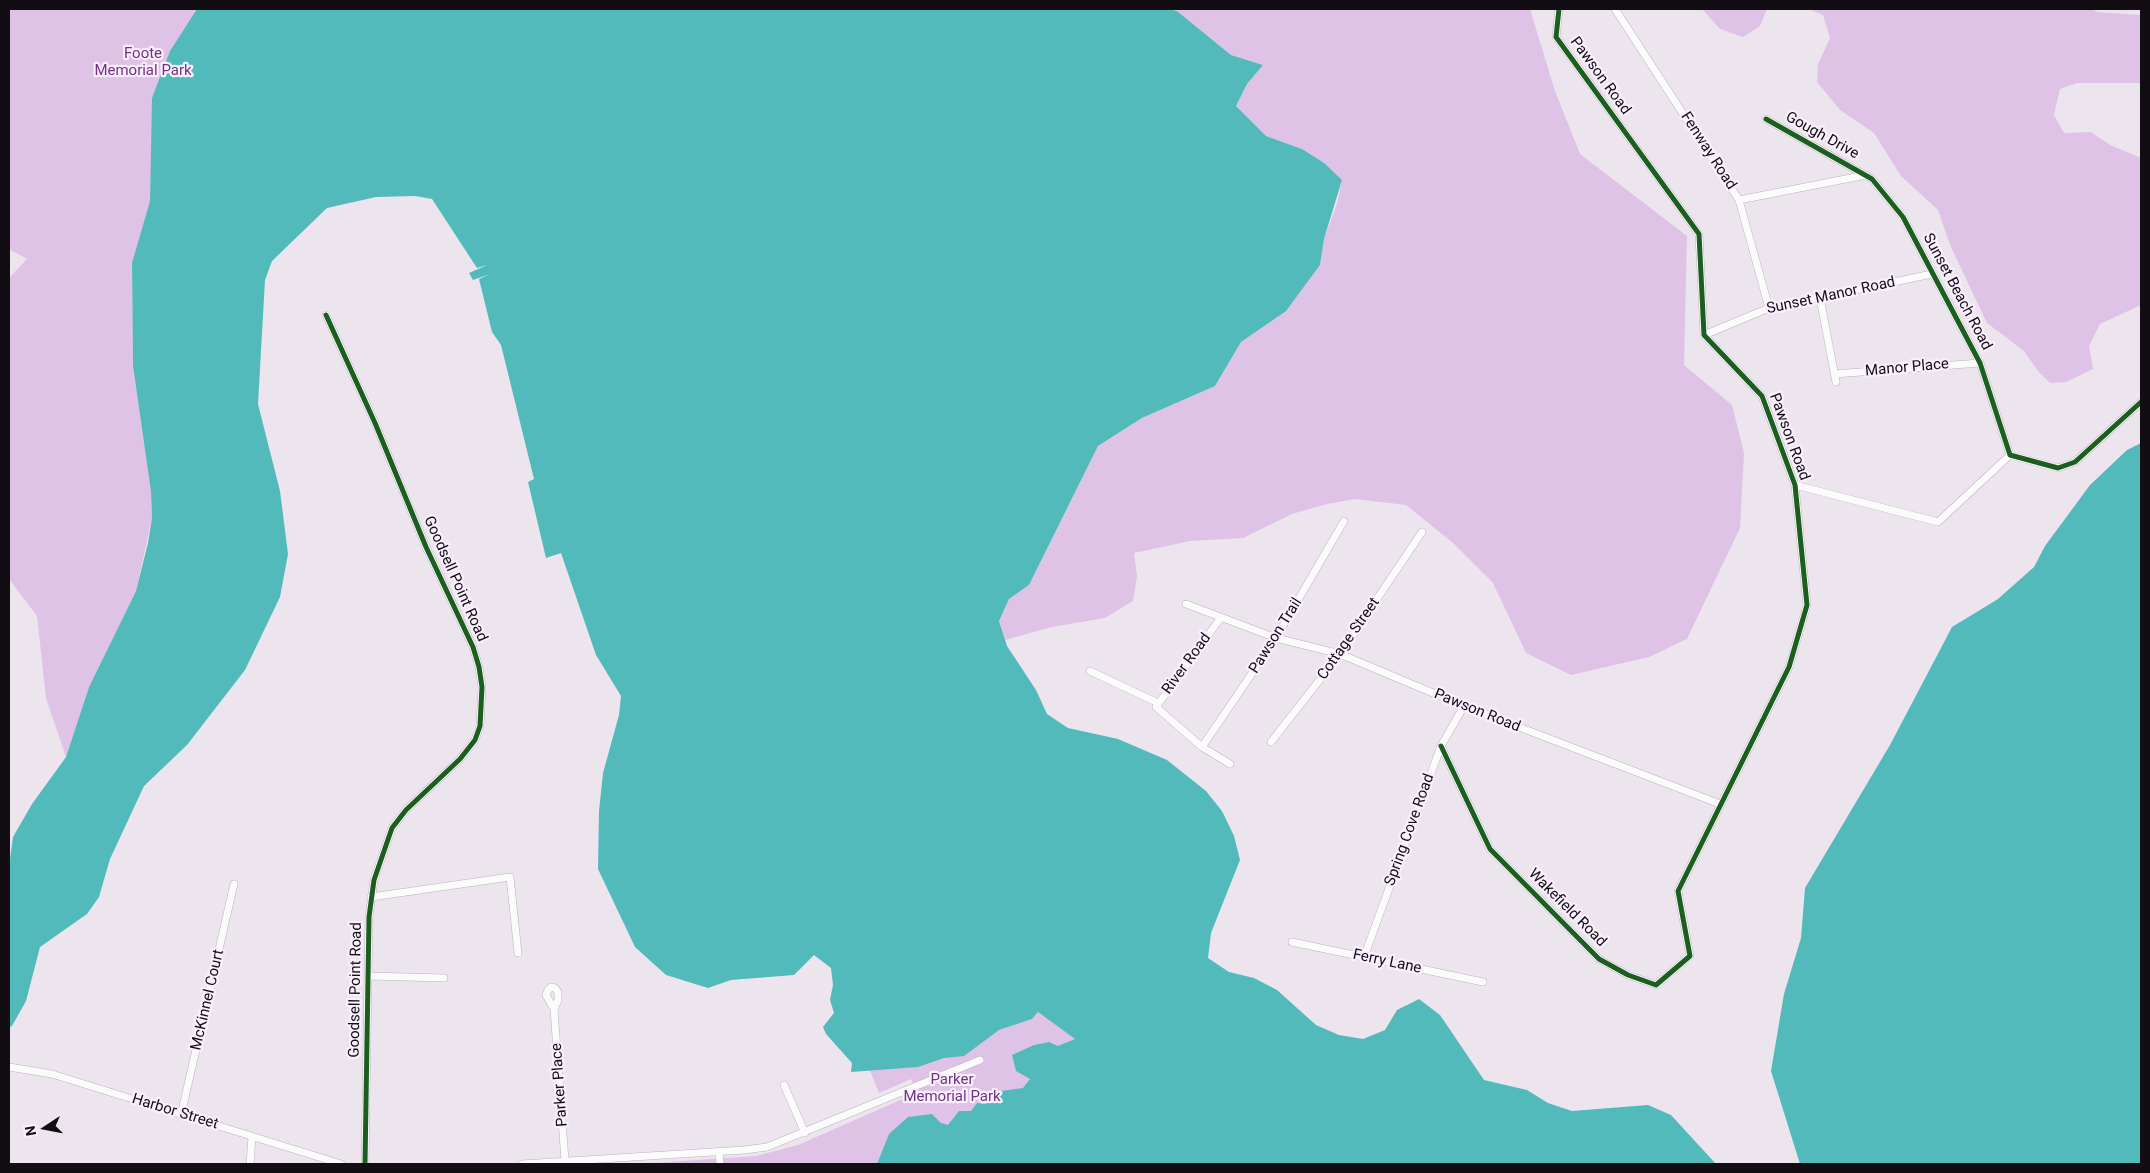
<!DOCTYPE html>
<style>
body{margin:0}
#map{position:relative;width:2150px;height:1173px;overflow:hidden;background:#ece5ee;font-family:Roboto,sans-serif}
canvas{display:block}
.frame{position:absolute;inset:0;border:10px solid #120d13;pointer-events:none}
.north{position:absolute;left:20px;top:1103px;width:50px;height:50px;-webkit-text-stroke:4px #faeffd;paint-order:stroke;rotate:259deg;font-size:14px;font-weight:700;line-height:20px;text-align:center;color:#120d13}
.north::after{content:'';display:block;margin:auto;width:18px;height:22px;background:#120d13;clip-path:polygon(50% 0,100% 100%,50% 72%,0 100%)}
</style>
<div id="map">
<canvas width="2150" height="1173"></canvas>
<div class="frame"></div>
<div class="north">N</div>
</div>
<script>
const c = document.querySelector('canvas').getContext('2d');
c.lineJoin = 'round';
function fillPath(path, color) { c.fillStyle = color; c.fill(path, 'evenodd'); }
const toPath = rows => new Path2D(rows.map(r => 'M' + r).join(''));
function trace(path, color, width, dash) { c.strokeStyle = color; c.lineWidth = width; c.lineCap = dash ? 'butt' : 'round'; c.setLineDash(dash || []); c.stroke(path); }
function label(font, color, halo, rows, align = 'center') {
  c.font = font + ' Roboto,sans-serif'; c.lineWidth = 4.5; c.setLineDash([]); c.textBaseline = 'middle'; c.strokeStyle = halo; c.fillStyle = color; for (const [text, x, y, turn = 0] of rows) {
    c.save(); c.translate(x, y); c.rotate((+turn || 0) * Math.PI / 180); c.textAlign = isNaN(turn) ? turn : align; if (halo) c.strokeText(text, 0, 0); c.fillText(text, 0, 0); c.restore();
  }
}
const green = toPath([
 [9,9,226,9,152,122,150,201,132,267,133,366,151,492,152,518,136,591,89,687,66,757,46,698,37,616,9,579,9,278,27,259,9,249],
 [1170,9,1530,9,1555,91,1580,154,1687,236,1684,365,1732,405,1744,453,1740,528,1687,639,1649,657,1571,675,1526,653,1493,583,1453,543,1406,505,1355,499,1327,504,1292,514,1243,538,1190,541,1134,553,1137,576,1133,601,1105,618,1052,627,1005,640,999,621,1009,599,1029,585,1098,446,1142,418,1215,386,1241,342,1286,310,1320,265,1324,239,1337,204,1342,180,1302,149,1266,136,1236,106,1247,84,1263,65,1231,55,1177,11],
 [1702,9,1767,9,1760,26,1743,37,1720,29],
 [1809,9,2092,9,2097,12,2141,15,2141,83,2077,83,2060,89,2054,115,2064,133,2091,132,2110,145,2141,158,2141,305,2100,324,2089,346,2093,369,2066,382,2050,383,2038,371,2024,351,1987,323,1950,245,1938,210,1901,176,1874,133,1840,110,1817,82,1818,64,1830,38,1823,15],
 [1038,1012,1076,1039,1034,1086,885,1164,638,1164,756,1156,798,1145,916,1093,911,1079,879,1093,866,1061,999,1030,1032,1019]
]);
const water = toPath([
 [197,9,1169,9,1177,11,1231,55,1263,65,1247,84,1236,106,1266,136,1302,149,1324,163,1342,180,1324,239,1320,265,1286,311,1241,342,1215,386,1142,418,1098,446,1029,585,1009,599,999,621,1007,646,1036,690,1047,714,1068,728,1118,739,1167,760,1206,791,1222,811,1234,836,1240,860,1211,933,1208,958,1229,972,1254,978,1277,990,1316,1025,1339,1035,1363,1039,1385,1030,1397,1010,1419,999,1440,1015,1484,1080,1527,1090,1548,1103,1572,1111,1648,1105,1671,1115,1716,1164,877,1164,889,1134,908,1117,932,1114,941,1123,948,1125,959,1111,971,1111,977,1103,986,1104,1001,1091,1023,1088,1030,1079,1016,1071,1012,1055,1034,1045,1049,1042,1058,1046,1075,1039,1038,1012,1032,1019,999,1030,964,1056,944,1058,918,1067,851,1072,852,1063,826,1034,823,1027,834,1013,830,1000,833,985,831,968,814,955,794,975,731,980,708,988,666,975,635,947,598,869,599,811,603,773,619,715,621,696,596,655,561,553,546,558,528,482,534,479,501,345,492,332,479,279,490,274,473,280,469,273,487,265,477,268,432,199,415,196,376,197,327,208,272,261,265,280,258,404,280,491,288,554,280,597,245,670,187,745,144,786,110,859,99,897,87,914,40,947,26,1001,12,1026,9,1028,9,866,13,837,32,804,66,757,89,687,136,591,148,543,152,518,151,492,133,366,132,263,150,201,152,98,170,51],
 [2141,443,2141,1164,1800,1164,1771,1071,1784,994,1801,938,1805,888,1890,745,1952,627,1998,599,2034,567,2045,546,2090,485,2127,450]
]);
const minor = toPath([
 [1615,9,1739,200,1769,308],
 [1766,119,1872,179,1903,217,1980,363,2010,455,2058,468,2075,462,2141,402],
 [1739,200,1866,175],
 [1820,298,1836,382],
 [326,315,375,423,426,547,473,647,479,667,482,687,480,726,475,740,460,759,406,810,392,828,374,880,369,917,365,1164],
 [1704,335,1769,308,1932,274],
 [1834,374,1980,363],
 [1795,485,1938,522,2010,455],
 [1186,604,1276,638,1340,654,1464,706,1720,804],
 [1220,619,1156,707,1202,747,1230,764],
 [1090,671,1158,703],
 [1271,742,1340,654,1422,532],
 [1441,746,1490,849,1599,959,1628,975,1656,985,1690,956,1678,891,1789,667,1807,605,1795,485,1762,396,1704,335,1699,234,1556,37,1559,9],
 [1202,747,1276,638,1344,521],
 [371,897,510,877,518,953],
 [1292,942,1483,982],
 [1364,957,1441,746,1464,706],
 [369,976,444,978],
 [554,1009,546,995,548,990,551,987,555,988,558,992,558,1000,554,1009,565,1161],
 [9,1067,52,1074,341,1164],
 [784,1085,805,1133],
 [181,1115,234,884],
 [719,1152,720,1164],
 [250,1164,252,1137],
 [522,1164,744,1150,767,1147,980,1060]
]);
const cycleway = toPath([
 [1766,119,1872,179,1903,217,1980,363,2010,455,2058,468,2075,462,2141,402],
 [326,315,375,423,426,547,473,647,479,667,482,687,480,726,475,740,460,759,406,810,392,828,374,880,369,917,365,1164],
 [1441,746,1490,849,1599,959,1628,975,1656,985,1690,956,1678,891,1789,667,1807,605,1795,485,1762,396,1704,335,1699,234,1556,37,1559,9]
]);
const parkNames = [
 ["Foote",143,54],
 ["Memorial Park",143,71],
 ["Parker",952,1080],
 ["Memorial Park",952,1097]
];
const streetNames = [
 ["Pawson Road",1600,76,54],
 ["Gough Drive",1822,136,29],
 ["Fenway Road",1708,151,57],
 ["Sunset Beach Road",1957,292,62],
 ["Sunset Manor Road",1831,296,-12],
 ["Manor Place",1907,368,-5],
 ["Pawson Road",1789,437,70],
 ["Goodsell Point Road",455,579,66],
 ["Pawson Trail",1276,636,-58],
 ["Cottage Street",1349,639,-55],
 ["River Road",1187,664,-54],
 ["Pawson Road",1477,711,22],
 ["Spring Cove Road",1410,830,-70],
 ["Wakefield Road",1567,908,45],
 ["Ferry Lane",1387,962,12],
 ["Goodsell Point Road",356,990,-89],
 ["McKinnel Court",208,1000,-77],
 ["Parker Place",560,1085,-94],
 ["Harbor Street",175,1112,17]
];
fillPath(green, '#dec3e6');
fillPath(water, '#53babc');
trace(minor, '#b9b4bb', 8);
trace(minor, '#fcfbfc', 7);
trace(cycleway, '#1b5e20', 5);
label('15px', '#723384', '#faeffd', parkNames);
label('15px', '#120d13', '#faeffd', streetNames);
</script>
